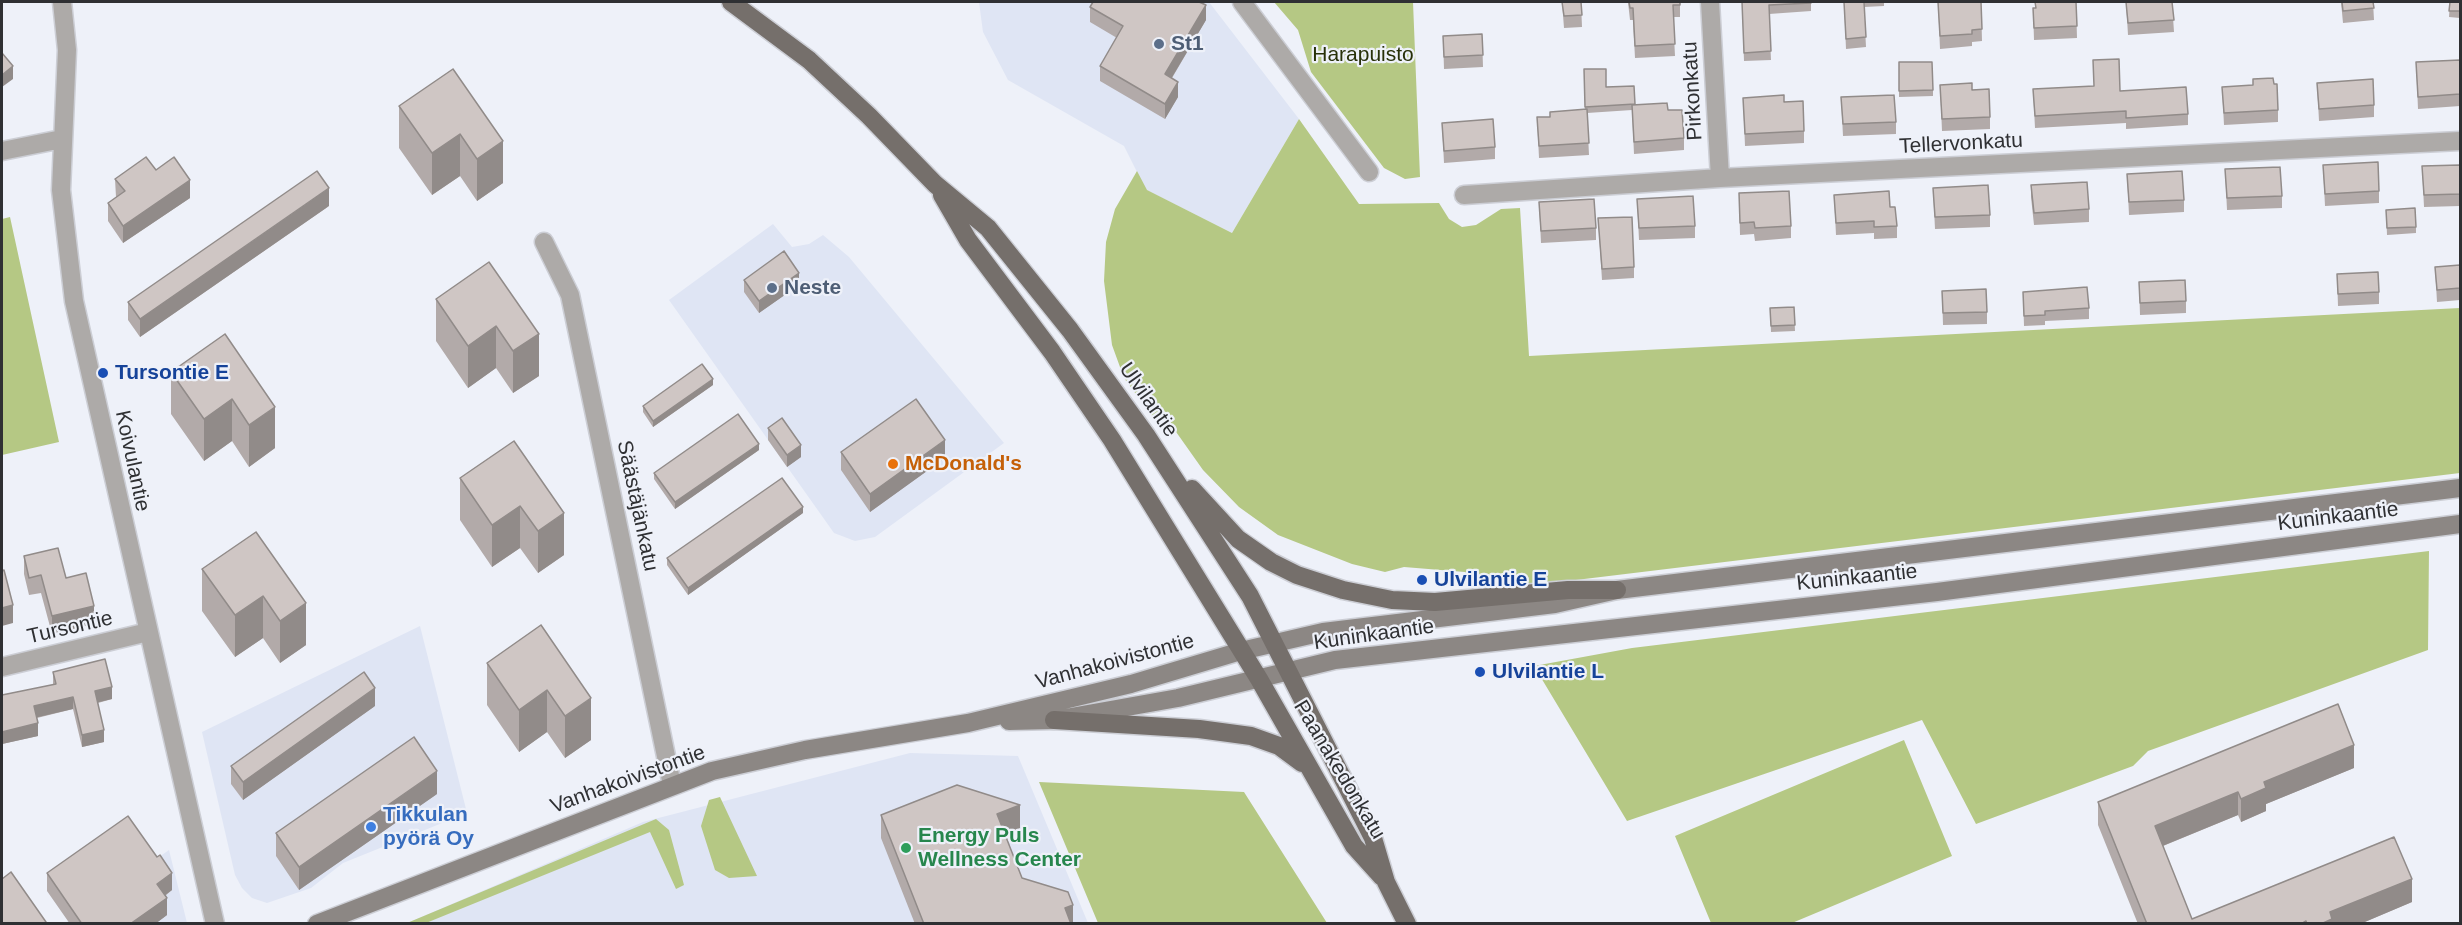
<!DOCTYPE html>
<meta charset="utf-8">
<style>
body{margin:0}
#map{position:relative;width:2462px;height:925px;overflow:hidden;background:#eef1f9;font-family:Helvetica,sans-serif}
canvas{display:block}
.frame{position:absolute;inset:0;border:3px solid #2f3033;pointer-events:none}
</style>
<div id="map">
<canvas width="2462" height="925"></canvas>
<div class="frame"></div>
</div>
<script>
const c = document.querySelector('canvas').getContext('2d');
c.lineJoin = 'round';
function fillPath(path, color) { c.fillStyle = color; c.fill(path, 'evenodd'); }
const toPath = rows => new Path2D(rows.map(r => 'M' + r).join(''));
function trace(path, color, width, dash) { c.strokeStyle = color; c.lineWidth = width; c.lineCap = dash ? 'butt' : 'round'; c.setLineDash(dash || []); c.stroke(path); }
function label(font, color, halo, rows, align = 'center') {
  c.font = font + ' Helvetica,sans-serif'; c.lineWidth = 4.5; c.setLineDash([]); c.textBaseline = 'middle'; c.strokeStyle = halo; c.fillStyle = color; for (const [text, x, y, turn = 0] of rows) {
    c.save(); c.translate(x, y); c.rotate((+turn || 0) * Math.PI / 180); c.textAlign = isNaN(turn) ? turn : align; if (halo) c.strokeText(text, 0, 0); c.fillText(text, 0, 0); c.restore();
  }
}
const built = toPath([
 [979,2,1209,2,1299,119,1232,233,1146,190,1124,146,1008,80,983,32],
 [773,224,792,247,809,244,823,235,849,257,1004,443,875,537,855,541,834,533,669,300],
 [420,626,467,813,343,863,311,888,267,903,252,898,242,888,235,875,202,732],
 [910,753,1018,756,1088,923,405,924,643,822],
 [169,850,187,923,65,923]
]);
const green = toPath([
 [1274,2,1413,2,1420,177,1405,179,1384,168,1311,72,1298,30],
 [1299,119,1359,204,1439,203,1449,219,1462,227,1476,225,1501,209,1520,208,1529,356,2460,308,2460,473,1518,587,1479,585,1465,572,1404,567,1385,572,1352,564,1278,535,1239,507,1203,470,1162,412,1153,417,1124,378,1112,345,1104,281,1106,242,1115,209,1137,171,1147,190,1232,233],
 [10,217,59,442,2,455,2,219],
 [2429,551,2428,650,2148,751,2133,766,1976,824,1922,720,1627,821,1534,666,1632,648],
 [1904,740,1952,856,1792,923,1711,923,1675,836],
 [1039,782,1244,792,1327,923,1098,923],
 [720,797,757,876,729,878,715,870,701,826,709,800],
 [656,819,669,830,684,885,676,889,650,832,426,923,407,923]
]);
const street = toPath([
 [62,2,67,50,61,190,74,301,215,924],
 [1242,2,1369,172],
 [1710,2,1720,178],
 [2,151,62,139],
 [1464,195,1720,178,2460,141],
 [544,242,570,295,672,785],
 [2,667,148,632]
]);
const secondary = toPath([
 [1009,721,1054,720,1178,698,1335,660,1937,592,2460,524],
 [317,924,712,771,805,750,968,723,1131,684,1241,651,1323,632,1555,604,1617,590,2460,488]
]);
const primary = toPath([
 [731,2,809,60,869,116,935,184,988,228,1070,330,1146,435,1250,596,1373,838,1386,882,1407,924],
 [942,195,968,240,1052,352,1112,440,1259,679,1354,846,1382,877],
 [1192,489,1238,539,1271,562,1297,575,1343,590,1392,600,1435,602,1568,590,1617,590],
 [1054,720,1199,729,1251,736,1279,746,1302,763]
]);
const wall = toPath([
 [1562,2,1581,2,1582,27,1564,28],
 [1628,2,1680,2,1680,17,1673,17,1675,56,1635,58,1633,20,1630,20],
 [1742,2,1811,2,1811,11,1769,14,1771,60,1744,61],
 [1844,2,1884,2,1884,6,1864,7,1866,47,1846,49],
 [1938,2,1981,2,1982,41,1972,42,1972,46,1940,49],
 [2035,2,2076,2,2077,38,2034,40,2033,8,2035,8],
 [2126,2,2172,2,2174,32,2128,35],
 [2341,2,2373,2,2374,20,2343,23],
 [2450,2,2460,2,2460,18,2449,17],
 [1090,7,1206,20,1172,78,1178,97,1165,119,1100,81,1100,66,1117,38,1090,22],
 [1482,34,1483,67,1444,69,1443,36],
 [2460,60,2460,106,2418,109,2416,62],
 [1899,62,1933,90,1933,96,1899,97],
 [453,69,503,183,477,201,460,176,432,195,399,148,399,106],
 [1584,69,1606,87,1635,105,1668,110,1684,138,1684,150,1634,154,1632,110,1587,113,1589,155,1539,158,1537,117,1550,117,1585,109],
 [2317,83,2374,105,2374,117,2319,121],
 [1940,85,1972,90,1990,117,1990,129,1942,131],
 [2222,87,2278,110,2278,122,2224,125],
 [2033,89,2120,91,2188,114,2188,125,2126,129,2126,123,2035,128],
 [1841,97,1896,122,1896,134,1843,136],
 [1743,98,1784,102,1804,131,1804,143,1745,146],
 [1442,123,1495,147,1495,159,1444,163],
 [2323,165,2379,191,2379,203,2325,206],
 [2460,165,2460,206,2424,207,2422,166],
 [2225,169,2282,196,2282,208,2227,210],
 [156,170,190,198,123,243,108,221,108,203,116,197,115,179],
 [2127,174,2184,200,2184,212,2129,215],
 [2031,185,2089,209,2089,222,2034,225,2031,197],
 [1933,188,1990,215,1990,227,1935,229],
 [1739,193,1791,226,1791,238,1755,241,1754,234,1740,235],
 [1834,195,1890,207,1897,226,1897,238,1874,239,1874,233,1836,235],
 [1637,199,1695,226,1695,238,1639,240],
 [1539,202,1596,228,1596,240,1541,243],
 [329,206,140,337,128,320,128,302],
 [2386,210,2416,227,2416,233,2387,235],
 [1598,218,1634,267,1634,278,1602,280],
 [489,262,539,376,513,393,496,368,468,388,436,341,436,299],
 [2460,265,2460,300,2437,302,2435,267],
 [2337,274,2379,292,2379,304,2338,306],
 [744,280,799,285,759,313,744,292],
 [2139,282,2186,301,2186,313,2140,315],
 [1942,291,1987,312,1987,324,1943,325],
 [2023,292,2089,308,2089,319,2045,321,2045,325,2024,326],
 [1794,307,1795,331,1771,332,1770,308],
 [225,334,275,448,249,467,232,441,204,461,171,414,171,372],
 [713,385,653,427,643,412,643,406],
 [768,428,801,457,787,467,768,440],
 [514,441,564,555,538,573,520,548,492,567,460,520,460,478],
 [759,450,675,509,654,479,654,473],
 [841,452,945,458,870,512,841,470],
 [803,513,688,595,667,565,667,558],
 [256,532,306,645,280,663,263,638,235,657,202,611,202,569],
 [24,556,66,578,94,624,52,634,41,593,29,595,24,574],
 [541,625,591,740,565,758,547,732,519,752,487,705,487,663],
 [53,672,112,699,98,703,104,742,82,747,73,709,37,718,38,736,2,744,53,684],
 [375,706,243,800,231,784,231,766],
 [2354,768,2266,804,2266,811,2241,822,2238,815,2163,846,2192,919,2412,902,2360,924,2138,924,2098,825,2098,802],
 [437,794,299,890,276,856,276,833],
 [881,815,1020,828,1005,834,1022,878,1073,924,915,924,881,838],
 [47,873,172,890,165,896,167,915,155,924,70,924,47,891]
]);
const shadedWall = toPath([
 [1206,5,1206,20,1165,89,1165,74],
 [13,66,13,79,2,87,2,75],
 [1178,82,1178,97,1165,119,1165,104],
 [460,134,460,176,432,195,432,153],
 [503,141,503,183,477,201,477,159],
 [190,180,190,198,123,243,123,226],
 [329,188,329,206,140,337,140,319],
 [799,273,799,285,759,313,759,301],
 [496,326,496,368,468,388,468,346],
 [539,334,539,376,513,393,513,351],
 [713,379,713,385,653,427,653,421],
 [232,399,232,441,204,461,204,419],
 [275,407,275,448,249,467,249,425],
 [945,440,945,458,870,512,870,494],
 [759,444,759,450,675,509,675,502],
 [801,445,801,457,787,467,787,455],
 [520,506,520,548,492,567,492,525],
 [803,507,803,513,688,595,688,588],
 [564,513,564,555,538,573,538,531],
 [263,596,263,638,235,657,235,615],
 [306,603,306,645,280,663,280,621],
 [13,605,13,623,2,626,2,608],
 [94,606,94,624,52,634,52,616],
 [112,687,112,699,95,703,95,691],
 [375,688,375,706,243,800,243,782],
 [547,690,547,732,519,752,519,710],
 [73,697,73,709,34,718,34,706],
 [591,698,591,740,565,758,565,716],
 [38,723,38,736,2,744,2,732],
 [104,730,104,742,82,747,82,735],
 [2354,745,2354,768,2266,804,2266,811,2241,822,2241,799,2264,782],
 [437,771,437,794,299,890,299,867],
 [2238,792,2238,815,2155,849,2155,826],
 [1020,805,1020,828,997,837,997,814],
 [172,873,172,890,157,901,157,884],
 [2412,879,2412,902,2360,924,2321,924,2330,912],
 [167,898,167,915,155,924,130,924],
 [1073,905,1073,924,1065,924,1065,908]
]);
const building = toPath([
 [1093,2,1199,2,1206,5,1165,74,1178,82,1165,104,1100,66,1123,26,1090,7,1093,2],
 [1562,2,1581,2,1582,15,1564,16,1562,2],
 [1629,2,1680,2,1680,5,1673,5,1675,44,1635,46,1633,8,1630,8,1629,2],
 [1742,2,1811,2,1811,3,1769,5,1771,51,1744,53,1742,2],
 [1844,2,1864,2,1866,37,1846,39,1844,2],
 [1938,2,1981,2,1982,29,1972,30,1972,34,1940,36,1938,2],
 [2035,2,2076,2,2077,26,2034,28,2033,8,2036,8,2035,2],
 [2126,2,2172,2,2174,20,2128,23,2126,2],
 [2342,2,2373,2,2374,8,2343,11,2342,2],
 [2450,2,2460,2,2460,11,2449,11,2450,2],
 [1482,34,1483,55,1444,57,1443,36,1482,34],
 [2,53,13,66,2,75,2,53],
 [2119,59,2120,91,2186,87,2188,114,2126,118,2126,111,2035,116,2033,89,2094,86,2093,60,2119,59],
 [2460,60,2460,94,2418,97,2416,62,2460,60],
 [1899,62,1932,62,1933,90,1899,91,1899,62],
 [453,69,503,141,477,159,460,134,432,153,399,106,453,69],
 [1584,69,1606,69,1606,87,1634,86,1635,104,1585,107,1584,69],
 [2273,78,2274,84,2277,84,2278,110,2224,113,2222,87,2253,85,2253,79,2273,78],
 [2373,79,2374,105,2319,109,2317,83,2373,79],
 [1972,83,1972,90,1989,89,1990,117,1942,119,1940,85,1972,83],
 [1784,95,1784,102,1803,101,1804,131,1745,134,1743,98,1784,95],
 [1894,95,1896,122,1843,124,1841,97,1894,95],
 [1667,103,1668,110,1682,110,1684,138,1634,142,1632,105,1667,103],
 [1587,109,1589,143,1539,146,1537,117,1550,117,1550,112,1587,109],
 [1493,119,1495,147,1444,151,1442,123,1493,119],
 [146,157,156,170,174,157,190,180,123,226,108,203,125,191,115,179,146,157],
 [2378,162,2379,191,2325,194,2323,165,2378,162],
 [2460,165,2460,194,2424,195,2422,166,2460,165],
 [2280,167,2282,196,2227,198,2225,169,2280,167],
 [317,171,329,188,140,319,128,302,317,171],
 [2182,171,2184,200,2129,202,2127,174,2182,171],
 [2087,182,2089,209,2034,213,2031,185,2087,182],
 [1988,185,1990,215,1935,217,1933,188,1988,185],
 [1789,191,1791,226,1755,228,1754,222,1740,223,1739,193,1789,191],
 [1889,191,1890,207,1895,207,1897,226,1874,227,1874,221,1836,223,1834,195,1889,191],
 [1693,196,1695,226,1639,228,1637,199,1693,196],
 [1594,199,1596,228,1541,231,1539,202,1594,199],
 [2415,208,2416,227,2387,228,2386,210,2415,208],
 [1632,217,1634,267,1602,269,1598,218,1632,217],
 [784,251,799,273,759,301,744,280,784,251],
 [489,262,539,334,513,351,496,326,468,346,436,299,489,262],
 [2460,265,2460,288,2437,290,2435,267,2460,265],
 [2378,272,2379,292,2338,294,2337,274,2378,272],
 [2185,280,2186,301,2140,303,2139,282,2185,280],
 [2087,287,2089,308,2045,311,2045,315,2024,316,2023,292,2087,287],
 [1986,289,1987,312,1943,313,1942,291,1986,289],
 [1794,307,1795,325,1771,326,1770,308,1794,307],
 [225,334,275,407,249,425,232,399,204,419,171,372,225,334],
 [702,364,713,379,653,421,643,406,702,364],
 [916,399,945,440,870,494,841,452,916,399],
 [738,414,759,444,675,502,654,473,738,414],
 [782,418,801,445,787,455,768,428,782,418],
 [514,441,564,513,538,531,520,506,492,525,460,478,514,441],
 [782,478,803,507,688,588,667,558,782,478],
 [256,532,306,603,280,621,263,596,235,615,202,569,256,532],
 [58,548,66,578,86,573,94,606,52,616,41,575,29,578,24,556,58,548],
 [4,570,13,605,2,608,2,571,4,570],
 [541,625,591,698,565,716,547,690,519,710,487,663,541,625],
 [105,659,112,687,95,691,104,730,82,735,73,697,34,706,38,723,2,732,2,695,56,684,53,672,105,659],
 [364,672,375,688,243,782,231,766,364,672],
 [2338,704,2354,745,2264,782,2266,788,2241,799,2238,792,2155,826,2192,919,2394,837,2412,879,2330,912,2332,919,2321,924,2307,924,2306,921,2301,924,2147,924,2098,802,2338,704],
 [414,737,437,771,299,867,276,833,414,737],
 [957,785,1020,805,997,814,1022,878,1068,892,1073,905,1065,908,1071,924,924,924,881,815,957,785],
 [128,816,157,857,160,855,172,873,157,884,167,898,130,924,82,924,47,873,128,816],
 [11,872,46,922,44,924,2,924,2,879,11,872]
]);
const markers = [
 [1159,44,6,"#5c6f8a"],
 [772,288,6,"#5c6f8a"],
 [103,373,6,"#1a4fb4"],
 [893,464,6,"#e8710a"],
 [1422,580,6,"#1a4fb4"],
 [1480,672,6,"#1a4fb4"],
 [371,827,6,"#3f7fe0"],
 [906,848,6,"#2e9e5b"]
];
const serviceNames = [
 ["St1",1171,44],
 ["Neste",784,288]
];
const parkNames = [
 ["Harapuisto",1363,55]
];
const streetNames = [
 ["Pirkonkatu",1693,91,-93],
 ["Tellervonkatu",1961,144,-3],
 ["Ulvilantie",1148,400,55],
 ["Koivulantie",132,461,78],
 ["Säästäjänkatu",637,506,78],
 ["Kuninkaantie",2338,517,-7],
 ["Kuninkaantie",1857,578,-6],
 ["Tursontie",70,628,-13],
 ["Kuninkaantie",1374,635,-8],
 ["Vanhakoivistontie",1115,662,-15],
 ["Paanakedonkatu",1339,770,59],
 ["Vanhakoivistontie",628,780,-20]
];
const transitNames = [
 ["Tursontie E",115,373],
 ["Ulvilantie E",1434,580],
 ["Ulvilantie L",1492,672]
];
const foodNames = [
 ["McDonald's",905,464]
];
const shopNames = [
 ["Tikkulan",383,815],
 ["pyörä Oy",383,839]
];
const leisureNames = [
 ["Energy Puls",918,836],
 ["Wellness Center",918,860]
];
fillPath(built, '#dfe5f4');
fillPath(green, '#b5c884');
trace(street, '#ccced5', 21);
trace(secondary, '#ccced5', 21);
trace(primary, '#ccced5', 21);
trace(street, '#adaaa8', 18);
trace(secondary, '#8c8784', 18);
trace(primary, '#756f6b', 18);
fillPath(wall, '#b2aaa9');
fillPath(shadedWall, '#918b89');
fillPath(building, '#cfc6c4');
trace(building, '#918b89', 1.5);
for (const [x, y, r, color] of markers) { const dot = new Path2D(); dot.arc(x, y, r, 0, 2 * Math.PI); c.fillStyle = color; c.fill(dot); trace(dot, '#eef1f9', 2); }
label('bold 21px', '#4e5e75', '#eef1f9', serviceNames, 'left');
label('21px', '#283109', '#eef1f9', parkNames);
label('21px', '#2f3033', '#eef1f9', streetNames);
label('bold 21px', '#164399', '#eef1f9', transitNames, 'left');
label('bold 21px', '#c56008', '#eef1f9', foodNames, 'left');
label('bold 21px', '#366cbe', '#eef1f9', shopNames, 'left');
label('bold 21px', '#27864d', '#eef1f9', leisureNames, 'left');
</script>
